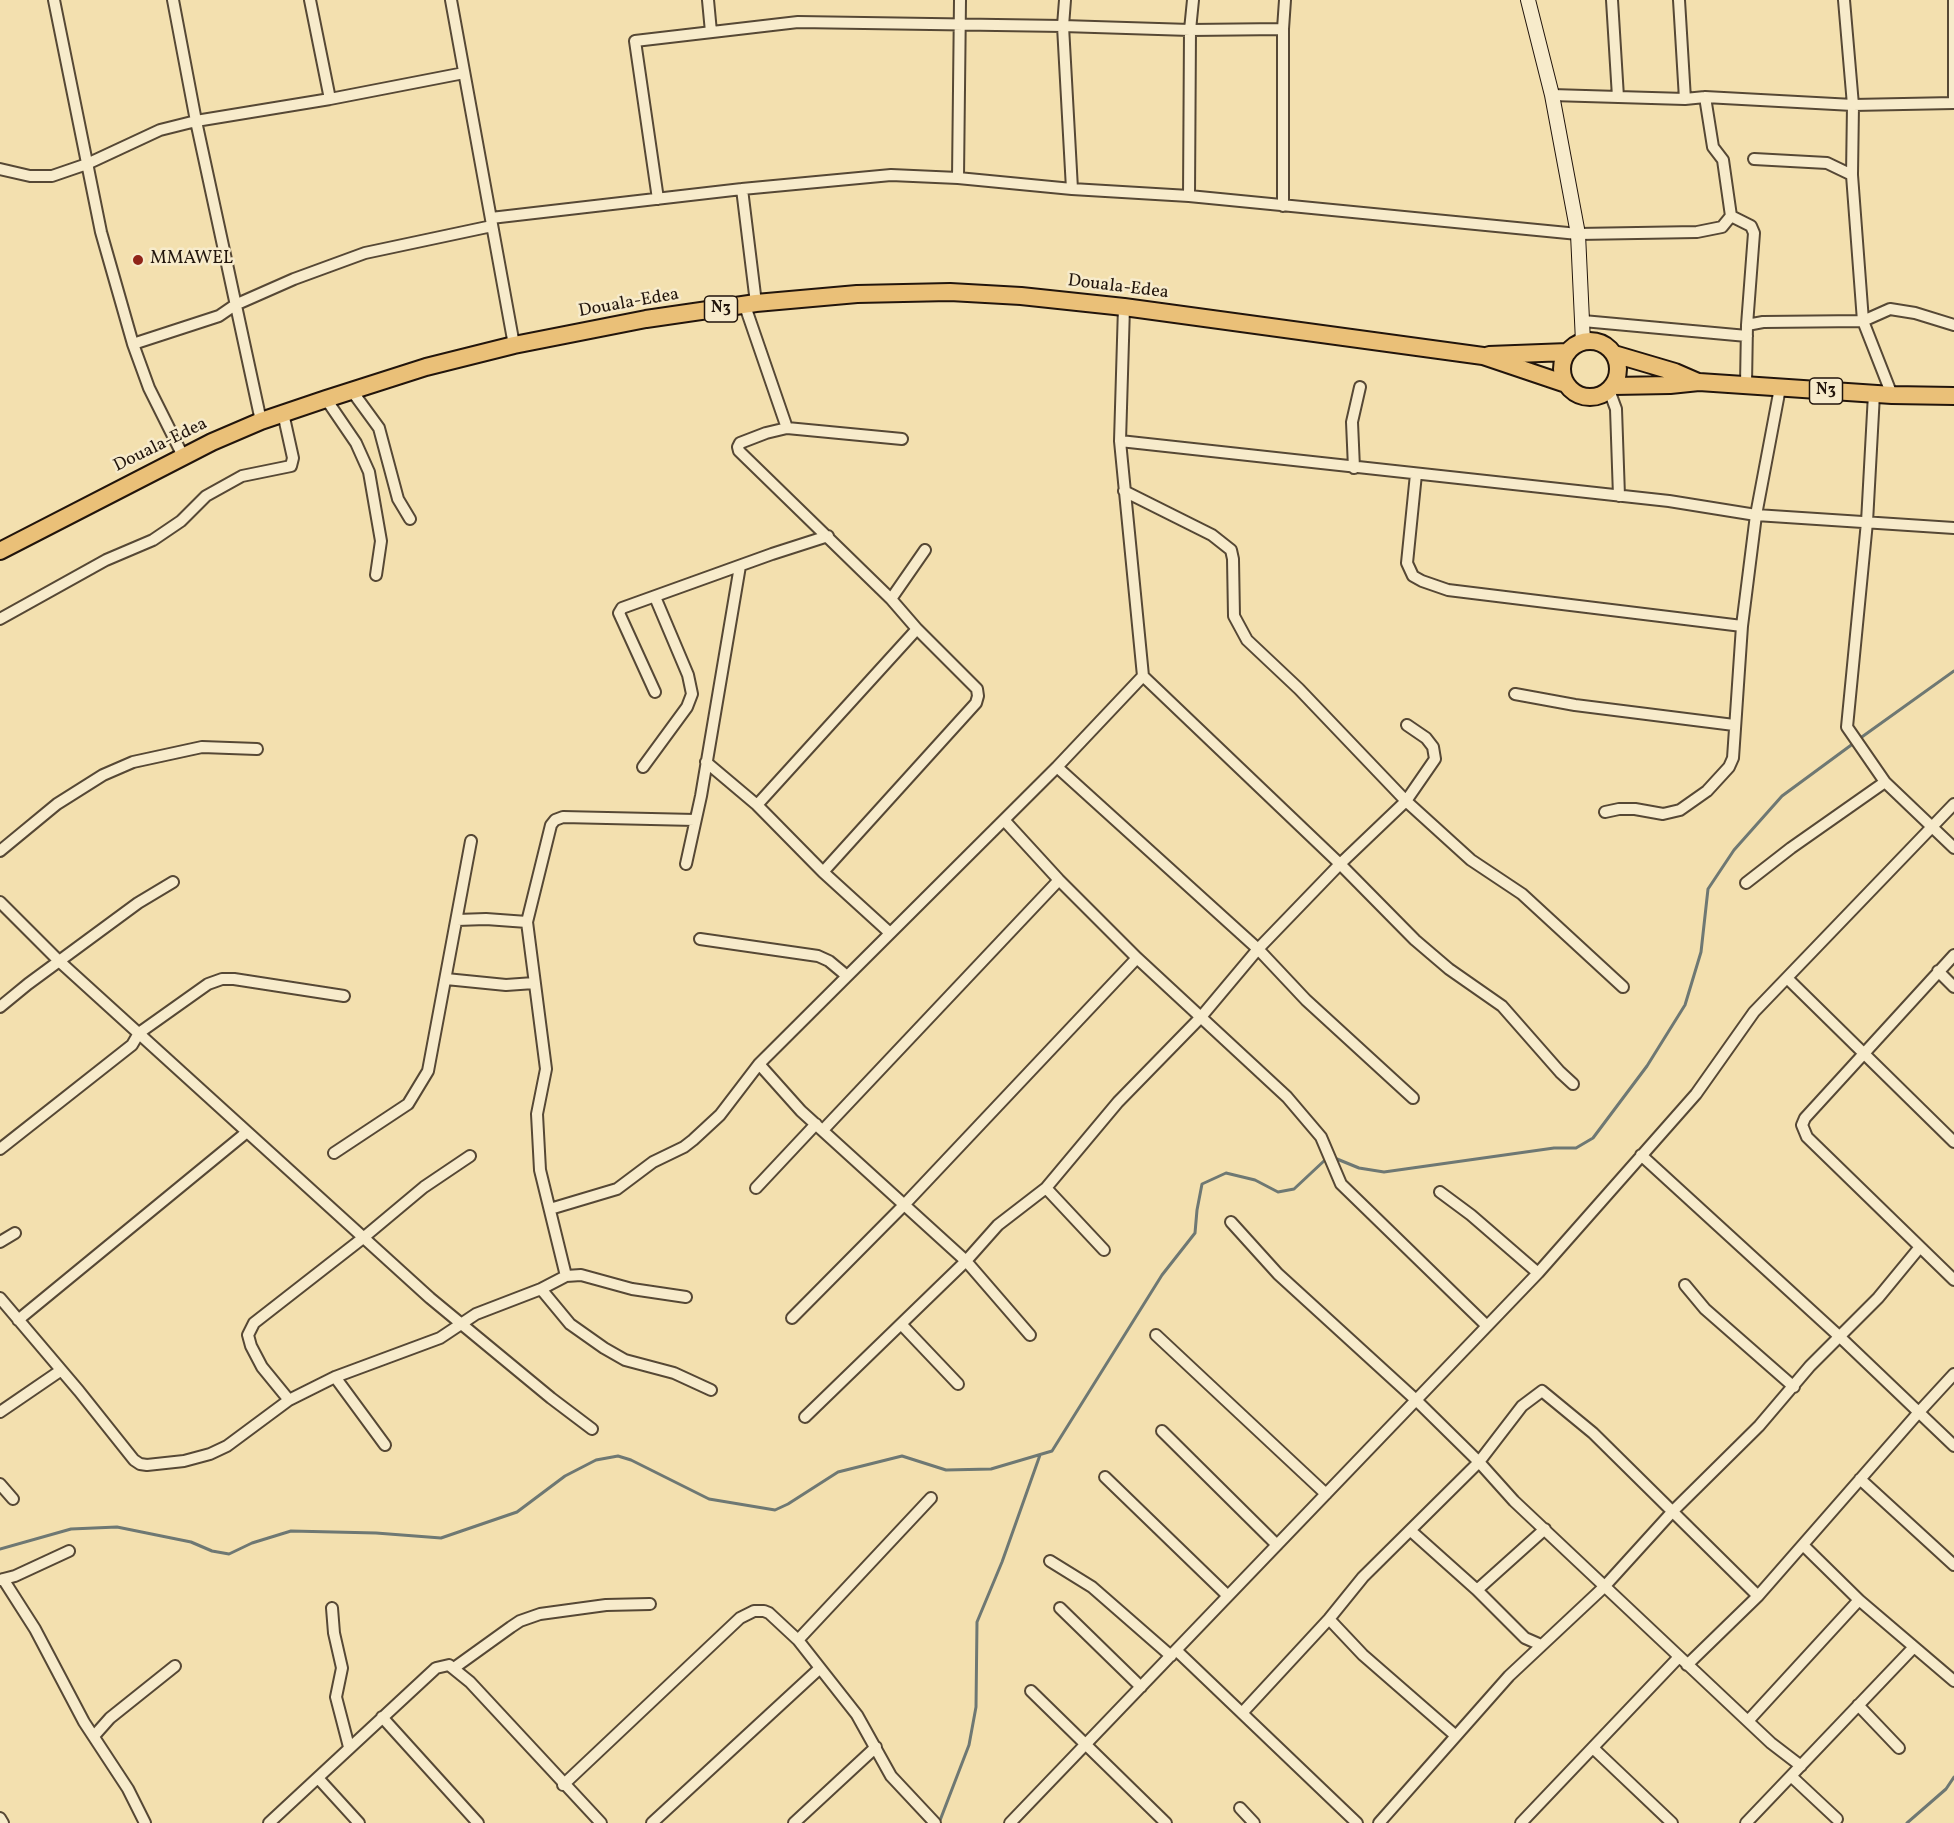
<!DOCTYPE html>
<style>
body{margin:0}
canvas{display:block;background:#f3e0af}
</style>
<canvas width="1954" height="1823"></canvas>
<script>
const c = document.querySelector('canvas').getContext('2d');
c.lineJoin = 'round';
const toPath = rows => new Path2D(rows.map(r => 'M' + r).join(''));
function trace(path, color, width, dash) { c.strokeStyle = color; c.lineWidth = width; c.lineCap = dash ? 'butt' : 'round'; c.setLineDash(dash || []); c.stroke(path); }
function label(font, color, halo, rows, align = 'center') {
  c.font = font + ' Vollkorn,serif'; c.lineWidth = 5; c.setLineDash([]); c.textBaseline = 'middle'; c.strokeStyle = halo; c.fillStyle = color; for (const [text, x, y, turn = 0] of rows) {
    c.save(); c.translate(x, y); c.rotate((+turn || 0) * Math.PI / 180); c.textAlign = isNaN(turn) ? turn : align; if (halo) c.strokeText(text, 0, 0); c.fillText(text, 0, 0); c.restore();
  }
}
const stream = toPath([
 [1859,739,1954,671],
 [0,1549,71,1529,117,1527,191,1542,212,1551,229,1554,252,1543,291,1531,376,1533,441,1538,517,1512,565,1476,596,1460,618,1456,631,1460,709,1499,775,1510,788,1504,838,1472,902,1456,946,1470,991,1469,1052,1451,1162,1275,1195,1233,1197,1210,1202,1184,1226,1173,1255,1180,1278,1192,1294,1189,1325,1160,1337,1159,1359,1168,1384,1172,1554,1148,1576,1148,1593,1138,1647,1066,1685,1005,1701,952,1708,889,1734,850,1782,796,1854,743],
 [939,1823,969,1745,976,1707,977,1622,1002,1562,1040,1455],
 [1907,1823,1946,1789,1954,1777]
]);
const minor = toPath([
 [54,0,101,232,133,344,149,388,183,456],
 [173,0,196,121,261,421],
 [310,0,330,99],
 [451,0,514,345],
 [708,0,711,32],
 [1065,0,1063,26,1072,189],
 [1612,0,1618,97],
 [1679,0,1685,99],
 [1844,0,1853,105,1852,175,1863,321,1892,395],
 [1954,0,1954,103],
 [1552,95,1685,99,1705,97,1853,105,1954,103],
 [1754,159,1827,163,1852,175],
 [0,169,30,176,52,176,87,164,160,130,196,121,330,99,464,73],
 [958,178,960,0],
 [742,189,756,303],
 [1189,196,1190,30,1193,0],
 [658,199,635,41,798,22,1063,26,1190,30,1283,29],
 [1283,206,1283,29,1285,0],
 [1731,216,1751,226,1754,233,1747,325],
 [491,218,742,189,891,175,958,178,1072,189,1189,196,1578,234,1697,232,1722,227,1731,216,1723,160,1713,147,1705,97],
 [745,306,787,428],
 [1124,307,1120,441,1143,676,1340,864,1415,940,1449,969,1502,1006,1560,1072,1573,1084],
 [1583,321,1747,336],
 [133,344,219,316,235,305,294,279,365,253,492,226],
 [1746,384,1747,325,1763,322,1863,321,1890,309,1915,313,1954,325],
 [1609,390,1616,409,1619,496],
 [352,391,379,428,398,499,410,519],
 [1874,394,1867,522,1847,727,1885,782,1954,848],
 [326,399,356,443,369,472,381,541,376,575],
 [1120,441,1669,501,1756,515,1954,528],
 [1354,468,1352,422,1360,387],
 [1416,474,1407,563,1413,576,1422,581,1448,590,1742,626],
 [1124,491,1212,535,1231,550,1233,559,1234,616,1247,640,1299,689,1406,801,1471,860,1522,894,1623,987],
 [891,599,925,550],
 [0,619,106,560,153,540,181,521,206,496,242,476,291,466,293,458,283,413],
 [655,692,619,613,622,608,772,554,828,536],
 [1515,694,1575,705,1734,725],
 [706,762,757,805,823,872,890,933],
 [643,767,687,707,692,694,688,675,655,597],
 [1057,767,1258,949,1306,1000,1413,1098],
 [757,805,917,629],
 [1605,812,1619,809,1635,809,1663,814,1680,810,1707,791,1729,767,1733,758,1742,626,1756,515,1780,388],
 [1004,820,1059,880,1137,958,1287,1097,1321,1137,1341,1184,1487,1326],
 [0,851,57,804,103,775,133,762,202,747,257,749],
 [686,864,701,796,740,566],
 [823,872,976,703,978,696,977,689,917,629,891,599,739,451,738,447,740,443,766,433,787,428,902,439],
 [1746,883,1791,848,1885,782],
 [0,902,59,961,430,1298,551,1398,592,1429],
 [457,920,486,919,527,922],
 [700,939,818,956,829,961,847,976],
 [1954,955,1805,1118,1802,1125,1807,1137,1954,1280],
 [1938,971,1954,987],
 [446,979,506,985,534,983],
 [1788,979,1954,1142],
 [0,1007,28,984,138,903,173,882],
 [759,1064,801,1111,966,1261,1030,1335],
 [823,1130,1059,880],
 [0,1149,132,1045,139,1033,208,984,222,979,234,979,344,996],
 [334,1153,408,1104,428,1071,471,841],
 [1641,1155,1840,1337,1954,1446],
 [756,1188,816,1124],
 [1046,1188,1104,1250],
 [1440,1192,1471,1215,1538,1273],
 [550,1209,617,1189,653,1162,684,1147,693,1140,720,1115,759,1064,1057,767,1143,676],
 [1231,1222,1278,1274,1416,1400,1479,1462,1514,1501,1771,1743,1801,1766],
 [0,1242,15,1233],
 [566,1276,540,1170,537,1114,546,1069,527,922,551,825,555,820,563,817,695,820],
 [1685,1285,1705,1309,1794,1387],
 [541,1289,570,1324,604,1348,625,1360,674,1373,711,1390],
 [0,1298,79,1391,134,1460,140,1464,147,1465,184,1461,210,1454,227,1446,289,1400,335,1377,440,1338,476,1314,541,1289,566,1276,581,1275,632,1289,686,1297],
 [792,1318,904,1205,1137,958],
 [18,1320,247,1132],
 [901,1324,958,1384],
 [1156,1335,1326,1494],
 [335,1377,385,1445],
 [289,1400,262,1367,251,1346,248,1335,254,1323,363,1238,424,1187,470,1156],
 [0,1412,60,1371],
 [805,1417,966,1261,998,1225,1046,1188,1118,1102,1201,1017,1258,949,1340,864,1406,801,1435,759,1433,747,1426,738,1407,725],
 [1162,1431,1277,1545],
 [1105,1477,1228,1596],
 [1860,1479,1954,1565],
 [0,1484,13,1499],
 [1411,1531,1477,1590,1525,1638,1541,1645],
 [1803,1545,1859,1600,1954,1681],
 [1050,1561,1092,1587,1171,1656],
 [3,1579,35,1629,84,1722,128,1789,145,1823],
 [0,1580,15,1576,69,1551],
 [1477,1590,1545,1529],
 [332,1608,334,1633,342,1668,336,1697,349,1747],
 [1060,1608,1141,1687],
 [1329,1619,1363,1655,1456,1736],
 [798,1640,931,1498],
 [1176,1650,1357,1823],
 [1687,1665,1758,1596,1919,1412,1954,1374],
 [454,1668,511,1627,520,1621,540,1614,606,1605,650,1604],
 [1031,1691,1166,1823],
 [1858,1705,1899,1748],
 [1242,1713,1329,1619,1363,1577,1479,1462,1522,1406,1542,1391,1593,1433,1758,1596],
 [382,1717,478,1823],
 [1748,1721,1859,1600],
 [94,1736,110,1718,175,1666],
 [1593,1748,1672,1823],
 [1791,1776,1837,1819],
 [318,1778,359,1823],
 [563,1785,740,1618,754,1611,764,1611,769,1613,798,1640,857,1715,891,1776,935,1823],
 [1240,1808,1254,1823],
 [0,1818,3,1823],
 [269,1823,436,1668,449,1665,470,1682,601,1823],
 [652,1823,819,1669],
 [794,1823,876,1747],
 [1010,1823,1538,1273,1696,1094,1754,1012,1954,804],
 [1379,1823,1509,1676,1604,1587,1673,1511,1759,1426,1810,1366,1878,1298,1920,1247],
 [1521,1823,1679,1657],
 [1746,1823,1914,1647]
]);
const secondary = toPath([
 [1528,0,1552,95,1578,234,1583,342]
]);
const trunk = toPath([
 '1562 369a28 28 0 1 1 56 0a28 28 0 1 1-56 0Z',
 [1614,354,1675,372,1698,382],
 [1489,355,1568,352],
 [1613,386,1670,385,1699,382,1892,395,1954,396],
 [0,551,212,442,261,421,326,399,426,367,514,345,646,319,756,303,857,294,950,292,1021,296,1124,307,1483,356,1566,384]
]);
const markers = [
 [138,260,6,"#8f2418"]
];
const shields = [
 [721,309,33],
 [1826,391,33]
];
const shieldNames = [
 ["N3",721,309],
 ["N3",1826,391]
];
const poiNames = [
 ["MMAWEL",150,260]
];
const streetNames = [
 ["Douala-Edea",1118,288,7],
 ["Douala-Edea",629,304,-10],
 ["Douala-Edea",161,446,-26]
];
trace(stream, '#6e7873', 3);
trace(minor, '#564835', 14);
trace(secondary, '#22150c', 16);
trace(trunk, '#22150c', 20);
trace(minor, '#f7ebcb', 10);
trace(secondary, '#f7ebcb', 14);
trace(trunk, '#eac078', 16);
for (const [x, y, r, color] of markers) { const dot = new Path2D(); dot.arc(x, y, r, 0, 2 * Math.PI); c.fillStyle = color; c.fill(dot); trace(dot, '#f7ebcb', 2); }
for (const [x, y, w] of shields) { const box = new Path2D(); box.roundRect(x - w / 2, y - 13, w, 26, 4.5); c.fillStyle = '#f7ebcb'; c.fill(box); trace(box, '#22150c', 1.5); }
label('bold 16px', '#22150c', null, shieldNames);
label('18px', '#22150c', '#f7ebcb', poiNames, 'left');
label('18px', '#22150c', '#f7ebcb', streetNames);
</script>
